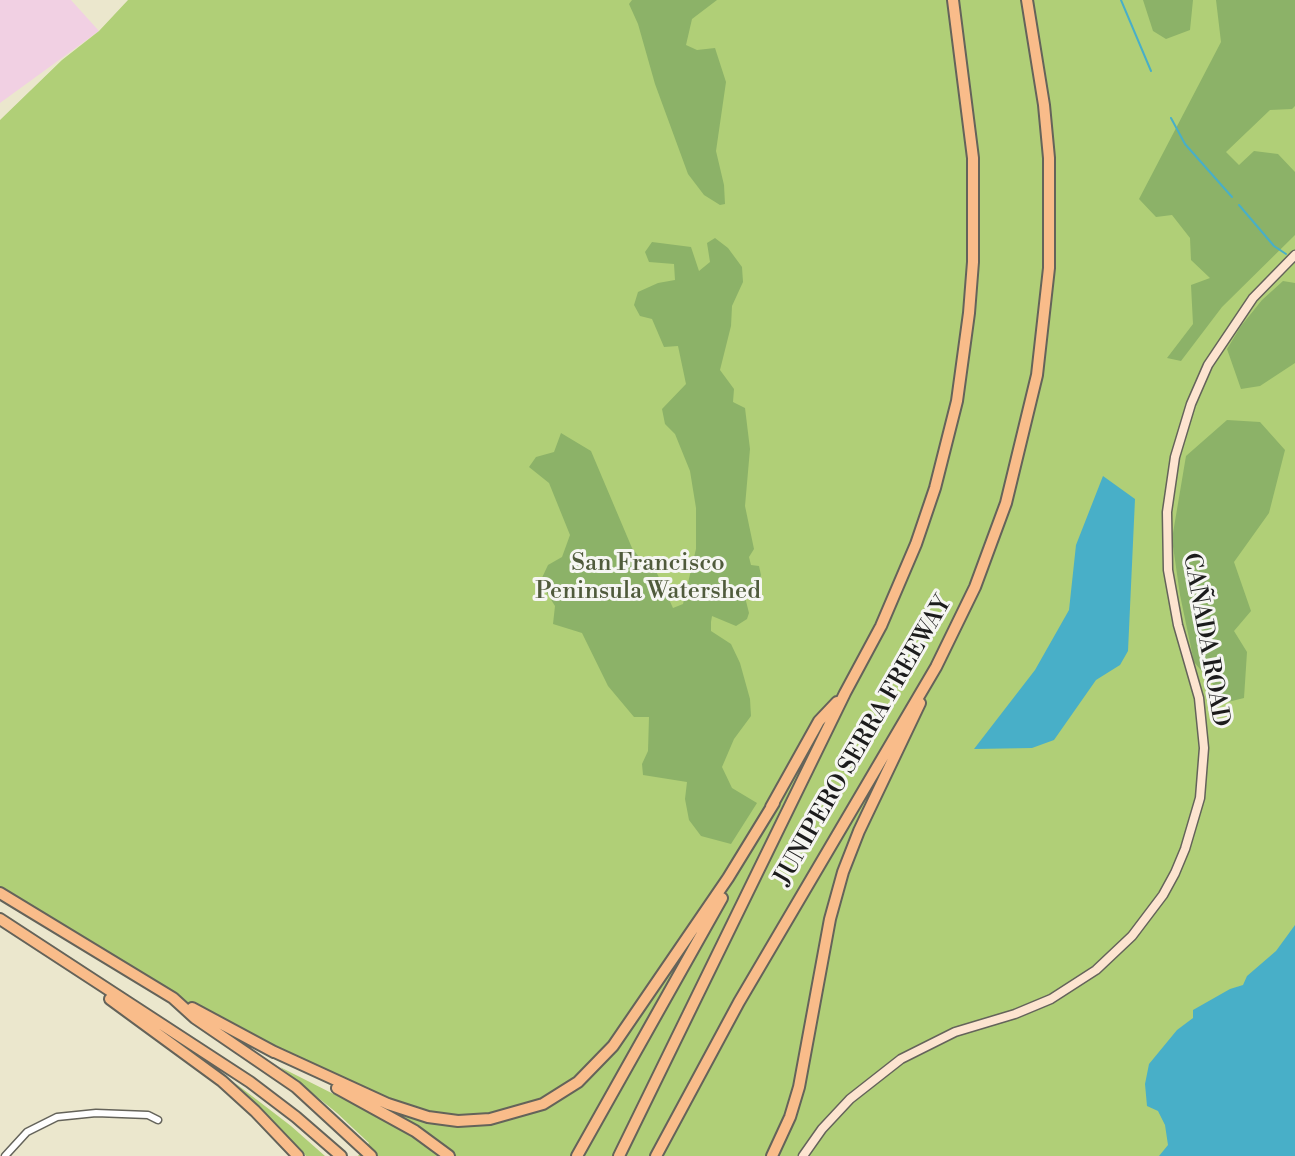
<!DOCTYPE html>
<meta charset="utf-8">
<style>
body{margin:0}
canvas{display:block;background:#ebe7cd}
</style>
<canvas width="1295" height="1156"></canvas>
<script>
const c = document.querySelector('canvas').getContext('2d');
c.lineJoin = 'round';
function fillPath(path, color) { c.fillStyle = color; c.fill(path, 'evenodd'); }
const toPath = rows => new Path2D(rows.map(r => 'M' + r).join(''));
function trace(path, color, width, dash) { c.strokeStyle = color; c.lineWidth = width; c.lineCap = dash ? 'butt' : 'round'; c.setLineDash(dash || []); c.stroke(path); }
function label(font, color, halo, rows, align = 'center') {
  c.font = font + ' "Libre Bodoni",serif'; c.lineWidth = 6; c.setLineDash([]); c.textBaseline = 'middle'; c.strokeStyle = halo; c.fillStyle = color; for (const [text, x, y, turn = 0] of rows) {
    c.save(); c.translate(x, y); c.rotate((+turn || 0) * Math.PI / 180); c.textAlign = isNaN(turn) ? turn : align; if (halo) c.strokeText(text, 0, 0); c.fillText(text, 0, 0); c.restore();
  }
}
const built = toPath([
 [0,0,71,0,99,31,0,103]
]);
const green = toPath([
 [128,0,1295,0,1295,1156,358,1156,369,1143,337,1113,280,1067,387,1121,398,1109,200,1012,0,892,0,120,62,60,99,31],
 [235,1083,291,1126,325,1156,306,1156]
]);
const forest = toPath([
 [632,0,717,0,692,19,686,45,697,50,715,48,726,82,716,151,724,185,725,204,720,205,704,195,688,174,655,84,638,24,629,4],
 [1143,0,1193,0,1190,30,1166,39,1153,31],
 [1216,0,1295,0,1295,106,1292,109,1270,110,1226,152,1239,165,1254,151,1278,154,1295,172,1295,235,1222,307,1181,361,1167,358,1193,324,1191,285,1210,278,1191,260,1190,238,1172,215,1156,217,1139,199,1221,42],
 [715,238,728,248,742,267,743,282,732,306,731,326,720,370,734,389,733,402,745,408,750,449,745,506,754,549,749,557,751,565,759,566,761,575,758,585,745,597,749,613,747,619,736,626,712,616,711,622,711,631,731,644,740,663,750,699,751,716,734,739,722,767,732,788,757,803,731,844,701,836,689,820,685,799,687,782,643,775,642,764,648,751,649,717,634,717,608,686,582,633,553,624,555,606,540,582,548,565,562,557,570,535,549,483,529,467,536,457,554,452,561,433,591,451,632,548,645,565,655,569,673,608,683,604,696,549,696,508,690,471,675,434,665,424,662,409,686,384,678,346,664,347,652,319,640,316,634,305,638,292,658,283,675,280,674,264,649,262,645,252,652,242,691,247,699,271,710,262,707,243],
 [1283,281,1295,283,1295,363,1260,386,1241,389,1227,349,1241,326,1262,300],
 [1227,420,1260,422,1285,450,1269,513,1234,562,1251,611,1234,631,1247,652,1244,698,1228,702,1194,662,1180,595,1172,539,1186,456]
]);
const water = toPath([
 [1103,476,1135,499,1128,651,1120,665,1096,680,1054,740,1032,748,974,749,1035,670,1069,610,1076,545],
 [1295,925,1295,1156,1159,1156,1168,1145,1165,1125,1158,1111,1147,1106,1145,1084,1149,1064,1177,1030,1193,1018,1193,1010,1230,989,1243,985,1247,976,1276,951]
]);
const stream = toPath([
 [1121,0,1151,71],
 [1171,118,1185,144,1232,197],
 [1239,205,1274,246,1286,254]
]);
const minor = toPath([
 [5,1156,27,1132,57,1117,96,1113,148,1115,158,1120]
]);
const secondary = toPath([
 [803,1156,822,1129,850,1099,901,1059,955,1032,1015,1014,1051,999,1096,970,1132,936,1163,895,1175,873,1185,849,1200,798,1204,748,1199,698,1178,625,1168,570,1167,512,1175,457,1191,404,1208,365,1253,298,1295,255]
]);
const motorway = toPath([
 [771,807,819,721,837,702],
 [0,893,173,998,195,1018,296,1087,371,1156],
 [0,919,250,1082,296,1117,341,1156],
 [110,999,222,1081,255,1111,298,1156],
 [192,1008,274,1052],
 [268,1049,388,1104,428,1117,458,1121,490,1119,543,1104,578,1082,613,1046,728,878,774,803],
 [337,1088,415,1131,449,1156],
 [577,1156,722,898],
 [619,1156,845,693,881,626,916,544,935,488,957,401,969,313,973,262,973,158,953,0],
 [656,1156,739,1002,936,667,975,587,1006,503,1037,375,1049,268,1049,158,1044,105,1027,0],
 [772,1156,790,1117,799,1087,830,919,843,872,859,831,920,703]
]);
const parkNames = [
 ["San Francisco",648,564],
 ["Peninsula Watershed",648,592]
];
const streetNames = [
 ["CAÑADA ROAD",1205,640,80],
 ["JUNIPERO SERRA FREEWAY",864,741,-60]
];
fillPath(built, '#f1d0e3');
fillPath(green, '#b0cf77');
fillPath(forest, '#8cb268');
fillPath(water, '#48afc8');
trace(stream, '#48afc8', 2);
trace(minor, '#64635a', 9);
trace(secondary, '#64635a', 11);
trace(motorway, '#64635a', 14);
trace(minor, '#fff', 6);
trace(secondary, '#fde4d0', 8);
trace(motorway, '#f9bc8a', 10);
label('24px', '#505b3c', '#f6f6f2', parkNames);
label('24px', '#1c1c1c', '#f6f6f2', streetNames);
</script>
